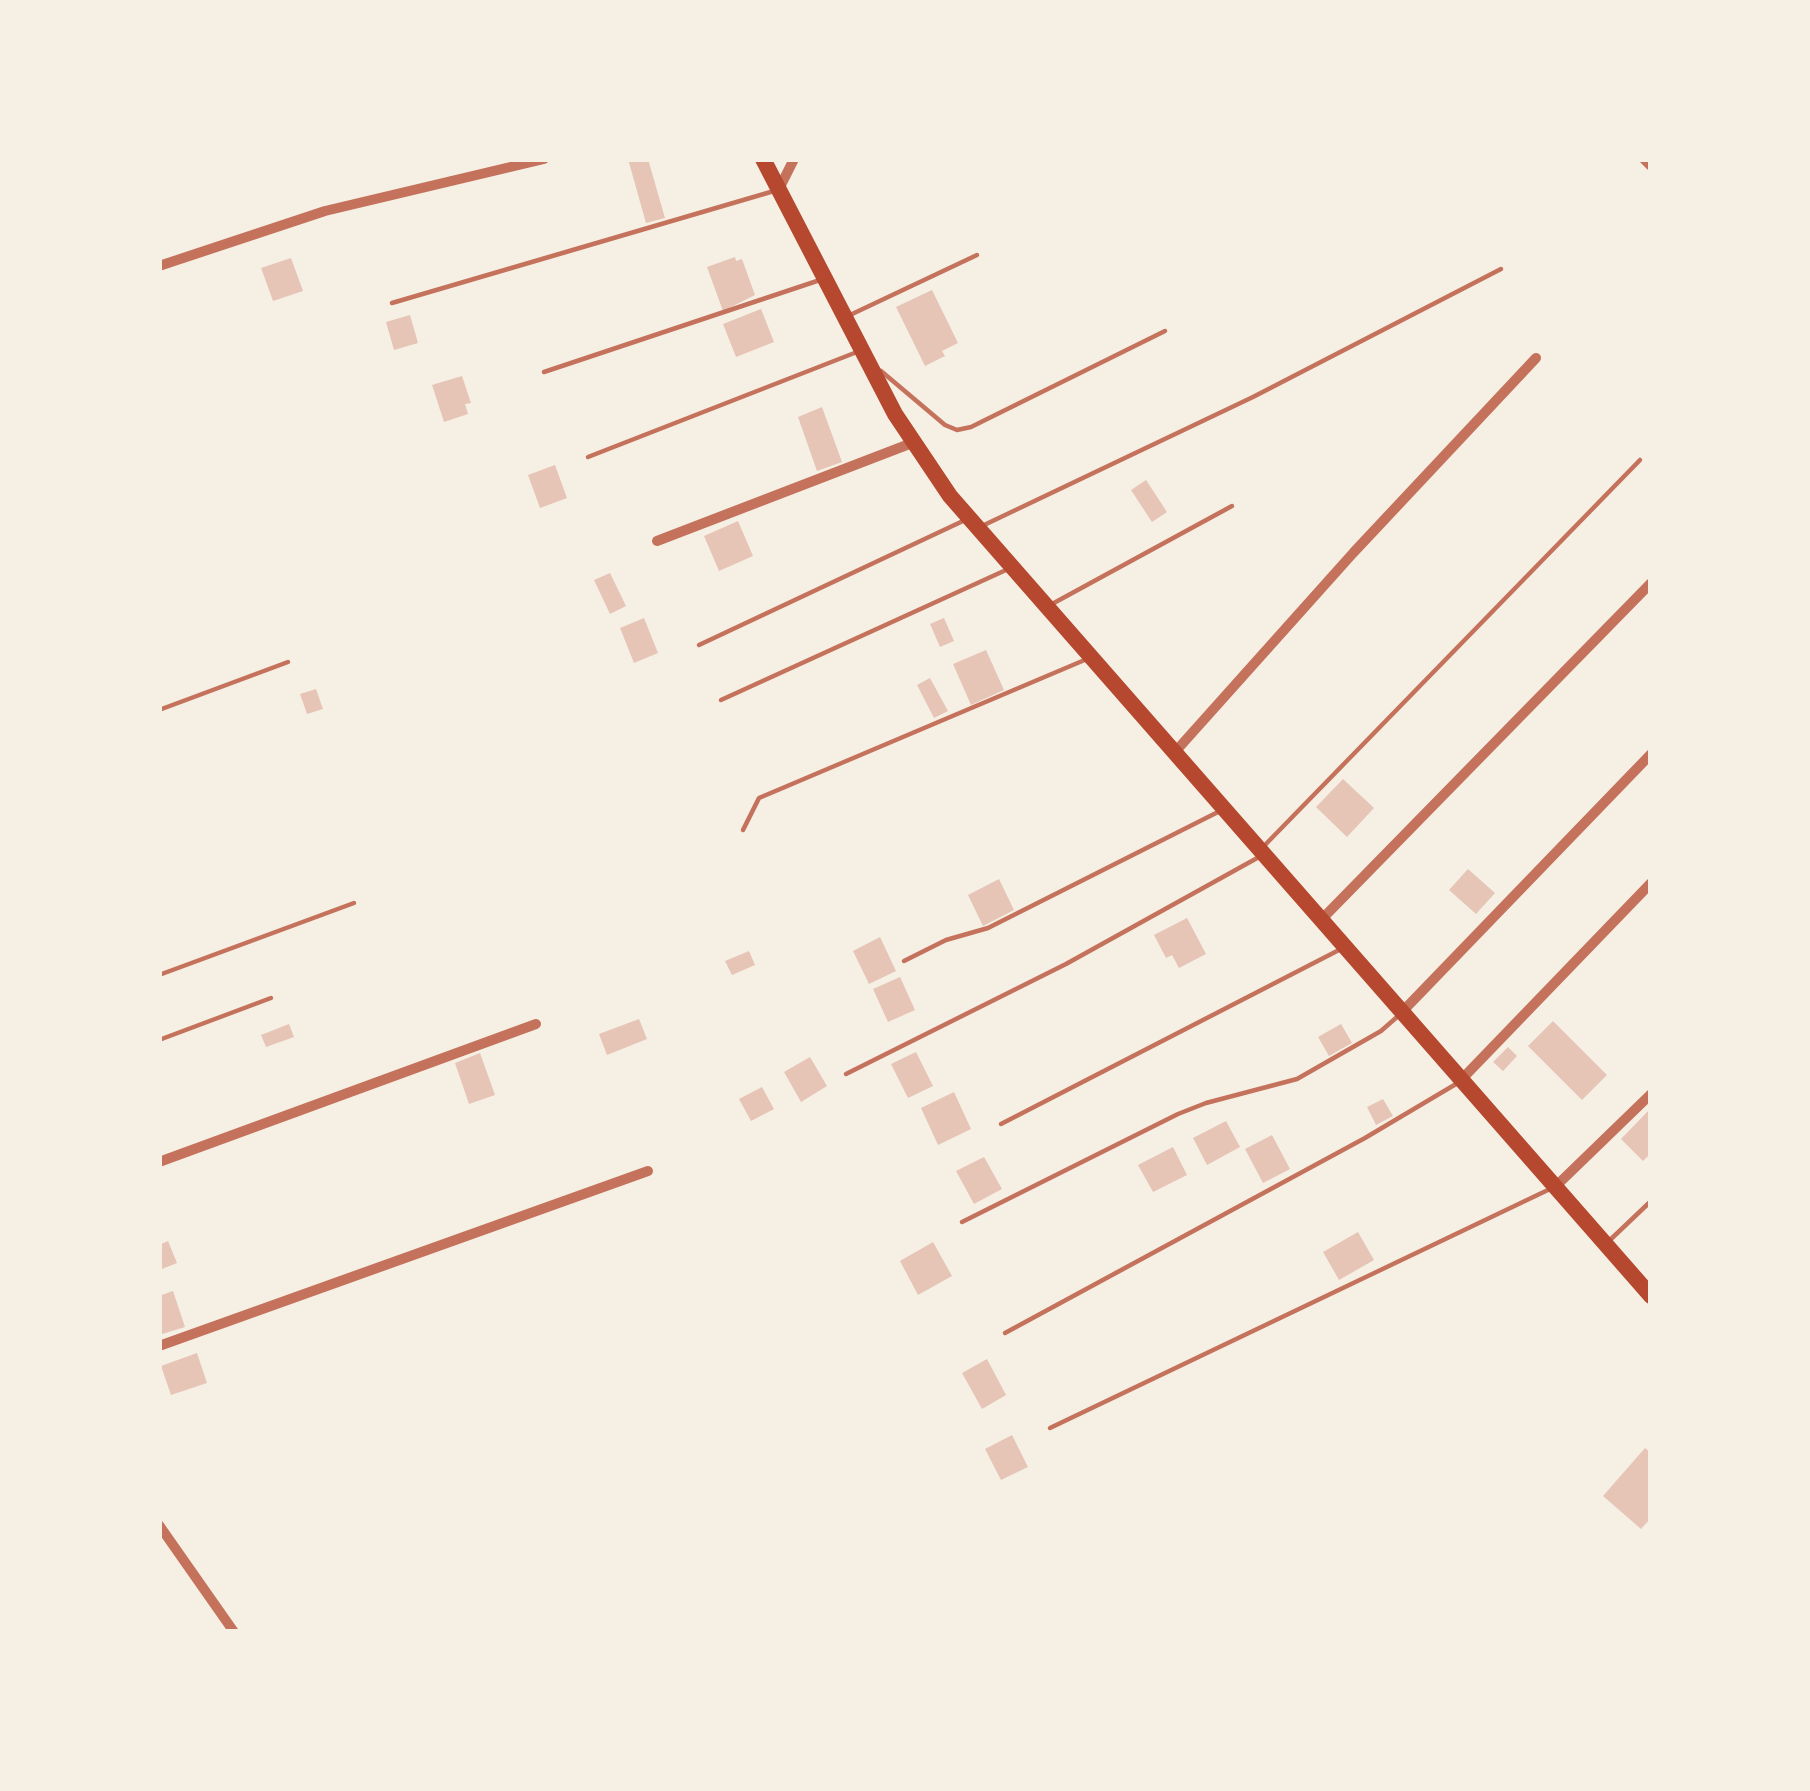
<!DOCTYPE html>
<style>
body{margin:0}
#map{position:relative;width:1810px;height:1791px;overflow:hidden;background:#f6efe4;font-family:Commissioner,sans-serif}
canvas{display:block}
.frame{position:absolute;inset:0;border:162px solid #f6efe4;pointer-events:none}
</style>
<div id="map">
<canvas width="1810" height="1791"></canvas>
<div class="frame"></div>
</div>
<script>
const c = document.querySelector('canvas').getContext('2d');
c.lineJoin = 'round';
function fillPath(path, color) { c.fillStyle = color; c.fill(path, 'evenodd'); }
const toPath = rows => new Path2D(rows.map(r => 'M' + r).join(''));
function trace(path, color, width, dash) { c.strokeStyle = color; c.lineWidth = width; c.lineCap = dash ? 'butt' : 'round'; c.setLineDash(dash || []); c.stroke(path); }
const building = toPath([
 [628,159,648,159,665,218,646,223],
 [735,257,736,261,742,259,755,295,723,311,707,267],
 [291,258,303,291,273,301,261,268],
 [932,290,958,343,942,351,945,356,925,366,896,307],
 [761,309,774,342,736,357,723,324],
 [410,315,418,343,394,350,386,322],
 [462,376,471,403,465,404,468,414,444,422,432,385],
 [822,407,842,462,817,471,798,417],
 [555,465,567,498,540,508,528,475],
 [1146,480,1167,512,1152,522,1131,490],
 [738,521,753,556,719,571,704,536],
 [610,573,626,606,610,614,594,580],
 [644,618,658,653,634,663,620,628],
 [944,618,954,641,940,647,930,624],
 [986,650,1004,690,971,705,953,664],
 [930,678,948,711,934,718,917,685],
 [316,689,323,709,307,714,300,694],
 [1343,779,1374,808,1347,837,1316,807],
 [1468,869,1495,893,1476,914,1449,890],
 [999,879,1014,910,983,926,968,895],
 [1187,918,1206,954,1179,968,1172,955,1166,958,1154,935],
 [880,937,896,971,869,984,853,951],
 [749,951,755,965,732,975,725,961],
 [900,977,915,1010,888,1022,873,989],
 [639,1019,647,1039,607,1055,599,1034],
 [1553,1021,1607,1075,1582,1100,1528,1046],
 [289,1024,294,1037,266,1047,261,1035],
 [1341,1024,1352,1043,1329,1056,1318,1037],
 [1508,1047,1517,1056,1503,1071,1493,1062],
 [916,1052,933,1086,908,1098,891,1064],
 [480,1053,495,1095,469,1104,455,1063],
 [810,1057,827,1086,801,1102,784,1072],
 [762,1087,774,1109,751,1121,739,1099],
 [954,1092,971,1129,938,1145,921,1108],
 [1383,1099,1393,1116,1376,1125,1367,1107],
 [1651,1108,1651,1153,1643,1161,1621,1139],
 [1226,1121,1240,1147,1207,1165,1193,1138],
 [1272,1135,1290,1169,1263,1183,1245,1149],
 [1173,1147,1187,1175,1153,1192,1138,1165],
 [984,1157,1002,1189,974,1204,956,1171],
 [1358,1232,1374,1260,1339,1280,1323,1252],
 [168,1241,177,1263,162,1269,159,1245],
 [933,1242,952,1276,918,1295,900,1261],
 [173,1291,185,1327,159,1335,159,1296],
 [197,1353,207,1383,171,1395,161,1366],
 [987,1359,1006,1395,982,1409,962,1373],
 [1012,1435,1028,1467,1001,1480,985,1449],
 [1645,1448,1651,1453,1651,1518,1641,1529,1603,1496]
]);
const service = toPath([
 [392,303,774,191],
 [850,315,977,255],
 [881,371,945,425,957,430,971,427,1165,331],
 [544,372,820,280],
 [588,457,857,352],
 [982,526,1253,397,1501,269],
 [1052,604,1232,506],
 [699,645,963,521],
 [721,700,1006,570],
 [159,710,288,662],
 [743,830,759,798,1087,659],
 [1264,846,1640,460],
 [904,961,946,940,988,928,1218,812],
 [159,975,354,903],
 [159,1040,271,998],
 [846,1074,1066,964,1259,857],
 [1001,1124,1339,950],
 [962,1222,1178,1114,1206,1103,1297,1079,1381,1031,1397,1017],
 [1610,1240,1651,1201],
 [1005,1333,1365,1138,1456,1084],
 [1050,1428,1550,1189]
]);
const minor = toPath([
 [1644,159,1651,166],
 [779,189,794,159],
 [159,266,325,211,544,159],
 [657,541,912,443],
 [1175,752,1354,552,1536,358],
 [1321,920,1651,583],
 [1401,1013,1651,754],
 [1460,1081,1651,883],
 [159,1162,536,1024],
 [1555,1187,1651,1094],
 [159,1346,648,1171],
 [159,1525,234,1632]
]);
const primary = toPath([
 [763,159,895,414,950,496,1651,1296]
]);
fillPath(building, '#e6c5b7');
trace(service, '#c5725c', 4.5);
trace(minor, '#c5725c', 10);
trace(primary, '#b5482f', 16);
</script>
